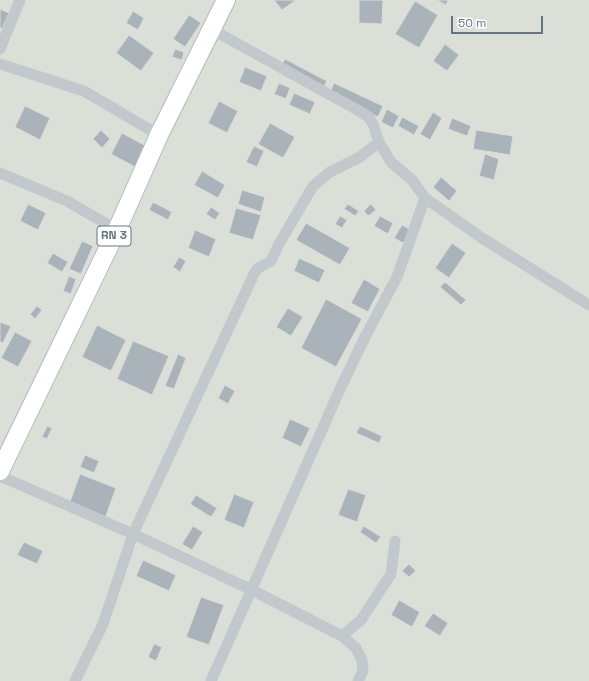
<!DOCTYPE html>
<style>
body{margin:0}
#map{position:relative;width:589px;height:681px;overflow:hidden;background:#fafaf8;font-family:"Space Grotesk",sans-serif}
canvas{display:block}
.scale{position:absolute;left:451px;top:16px;width:92px;height:18px;box-sizing:border-box;border:2px solid #657683;border-top:0;padding-left:5px;font-size:12px;line-height:14px;white-space:nowrap;color:#657683;-webkit-text-stroke:3px #fff;paint-order:stroke}
</style>
<div id="map">
<canvas width="589" height="681"></canvas>
<div class="scale">50 m</div>
</div>
<script>
const c = document.querySelector('canvas').getContext('2d');
c.lineJoin = 'round';
function fillPath(path, color) { c.fillStyle = color; c.fill(path, 'evenodd'); }
const toPath = rows => new Path2D(rows.map(r => 'M' + r).join(''));
function trace(path, color, width, dash) { c.strokeStyle = color; c.lineWidth = width; c.lineCap = dash ? 'butt' : 'round'; c.setLineDash(dash || []); c.stroke(path); }
function label(font, color, halo, rows, align = 'center') {
  c.font = font + ' "Space Grotesk",sans-serif'; c.lineWidth = 4; c.setLineDash([]); c.textBaseline = 'middle'; c.strokeStyle = halo; c.fillStyle = color; for (const [text, x, y, turn = 0] of rows) {
    c.save(); c.translate(x, y); c.rotate((+turn || 0) * Math.PI / 180); c.textAlign = isNaN(turn) ? turn : align; if (halo) c.strokeText(text, 0, 0); c.fillText(text, 0, 0); c.restore();
  }
}
const green = toPath([
 [0,0,589,0,589,681,0,681]
]);
const building = toPath([
 [274,0,296,0,282,10,274,0],
 [359,0,383,0,382,24,359,23,359,0],
 [437,0,448,0,446,5,437,0],
 [415,1,438,15,419,48,395,34,415,1],
 [0,9,9,13,2,29,0,28,0,9],
 [133,11,144,18,138,30,126,23,133,11],
 [189,15,201,23,185,47,173,39,189,15],
 [129,35,154,53,141,71,116,53,129,35],
 [445,44,459,55,447,71,433,61,445,44],
 [175,49,184,52,182,60,172,57,175,49],
 [285,59,327,81,321,92,279,70,285,59],
 [245,67,267,76,261,91,239,82,245,67],
 [279,83,290,88,286,99,274,94,279,83],
 [334,83,383,106,378,117,329,94,334,83],
 [294,93,315,102,310,114,289,105,294,93],
 [219,101,238,111,227,133,208,123,219,101],
 [25,106,50,118,40,140,15,127,25,106],
 [387,109,399,116,393,128,381,122,387,109],
 [433,112,442,118,430,140,420,134,433,112],
 [402,117,419,126,414,135,398,126,402,117],
 [452,118,471,126,467,136,448,129,452,118],
 [270,123,295,137,283,158,258,144,270,123],
 [101,130,110,139,102,148,93,139,101,130],
 [476,130,513,136,510,155,473,149,476,130],
 [122,133,146,146,135,167,111,154,122,133],
 [254,146,264,151,257,167,246,162,254,146],
 [485,154,499,159,494,180,479,176,485,154],
 [202,171,225,185,218,198,194,185,202,171],
 [441,177,457,191,449,201,433,187,441,177],
 [242,190,265,197,261,212,238,204,242,190],
 [153,202,172,212,168,220,149,210,153,202],
 [28,204,46,213,38,230,20,221,28,204],
 [348,204,359,211,355,216,344,209,348,204],
 [371,204,376,210,368,216,364,211,371,204],
 [211,207,220,213,215,220,206,214,211,207],
 [236,208,261,215,253,240,229,233,236,208],
 [340,216,347,220,342,228,335,224,340,216],
 [380,216,393,223,388,234,374,226,380,216],
 [306,223,350,248,340,265,296,240,306,223],
 [402,225,411,230,403,243,394,238,402,225],
 [195,230,216,239,209,257,188,248,195,230],
 [82,241,93,246,81,274,69,269,82,241],
 [452,243,466,253,449,278,435,268,452,243],
 [53,253,68,262,62,272,47,263,53,253],
 [179,257,186,261,180,272,173,267,179,257],
 [299,258,325,270,319,283,294,271,299,258],
 [69,276,76,279,71,294,63,291,69,276],
 [364,279,380,289,368,312,351,303,364,279],
 [445,282,466,300,461,305,440,287,445,282],
 [326,299,362,319,336,367,301,348,326,299],
 [37,306,42,310,35,319,30,314,37,306],
 [288,308,303,317,291,336,276,327,288,308],
 [0,322,11,326,3,343,0,342,0,322],
 [97,325,126,340,111,371,82,357,97,325],
 [15,332,32,341,18,367,1,358,15,332],
 [133,341,169,356,152,395,117,379,133,341],
 [178,354,186,358,174,389,165,386,178,354],
 [225,385,235,391,228,404,218,398,225,385],
 [290,419,310,428,301,447,282,438,290,419],
 [47,426,52,428,47,439,42,437,47,426],
 [360,426,382,436,379,443,356,433,360,426],
 [85,455,99,461,94,473,80,467,85,455],
 [80,474,116,488,103,524,67,510,80,474],
 [348,489,366,495,357,522,338,515,348,489],
 [234,494,254,502,244,528,224,520,234,494],
 [196,495,217,508,211,517,190,504,196,495],
 [193,526,203,532,192,550,182,544,193,526],
 [364,526,381,537,376,543,360,532,364,526],
 [24,542,43,551,37,564,17,555,24,542],
 [143,560,176,575,169,591,136,576,143,560],
 [409,564,416,571,409,577,402,571,409,564],
 [201,597,224,605,209,645,186,637,201,597],
 [399,600,420,612,412,627,391,615,399,600],
 [433,613,448,623,440,636,424,626,433,613],
 [154,644,162,647,156,661,148,657,154,644]
]);
const minor = toPath([
 [213,30,361,112,369,117,373,124,379,142],
 [0,49,20,0],
 [0,64,84,91,159,135],
 [0,173,67,201,117,230],
 [0,476,133,534,252,590,342,636,356,648,362,660,363,671,358,681],
 [342,636,361,620,391,574,395,541],
 [75,681,103,624,133,534,254,274,258,268,271,261,279,244,313,186,330,172,360,157,379,142,391,162,412,180,425,198,482,238,589,305],
 [211,681,340,389,366,335,397,277,425,198]
]);
const trunk = toPath([
 [0,471,117,230,159,135,226,0]
]);
const shields = [
 [114,236,34]
];
const shieldNames = [
 ["RN 3",114,236]
];
fillPath(green, '#dadfd7');
fillPath(building, '#aab3b9');
trace(building, '#dcdcda', 1);
trace(trunk, '#b4b9bd', 20);
trace(minor, '#c3c8cc', 11);
trace(trunk, '#fff', 18);
for (const [x, y, w] of shields) { const box = new Path2D(); box.roundRect(x - w / 2, y - 10, w, 20, 3); c.fillStyle = '#fff'; c.fill(box); trace(box, '#657683', 1); }
label('bold 12px', '#657683', null, shieldNames);
</script>
